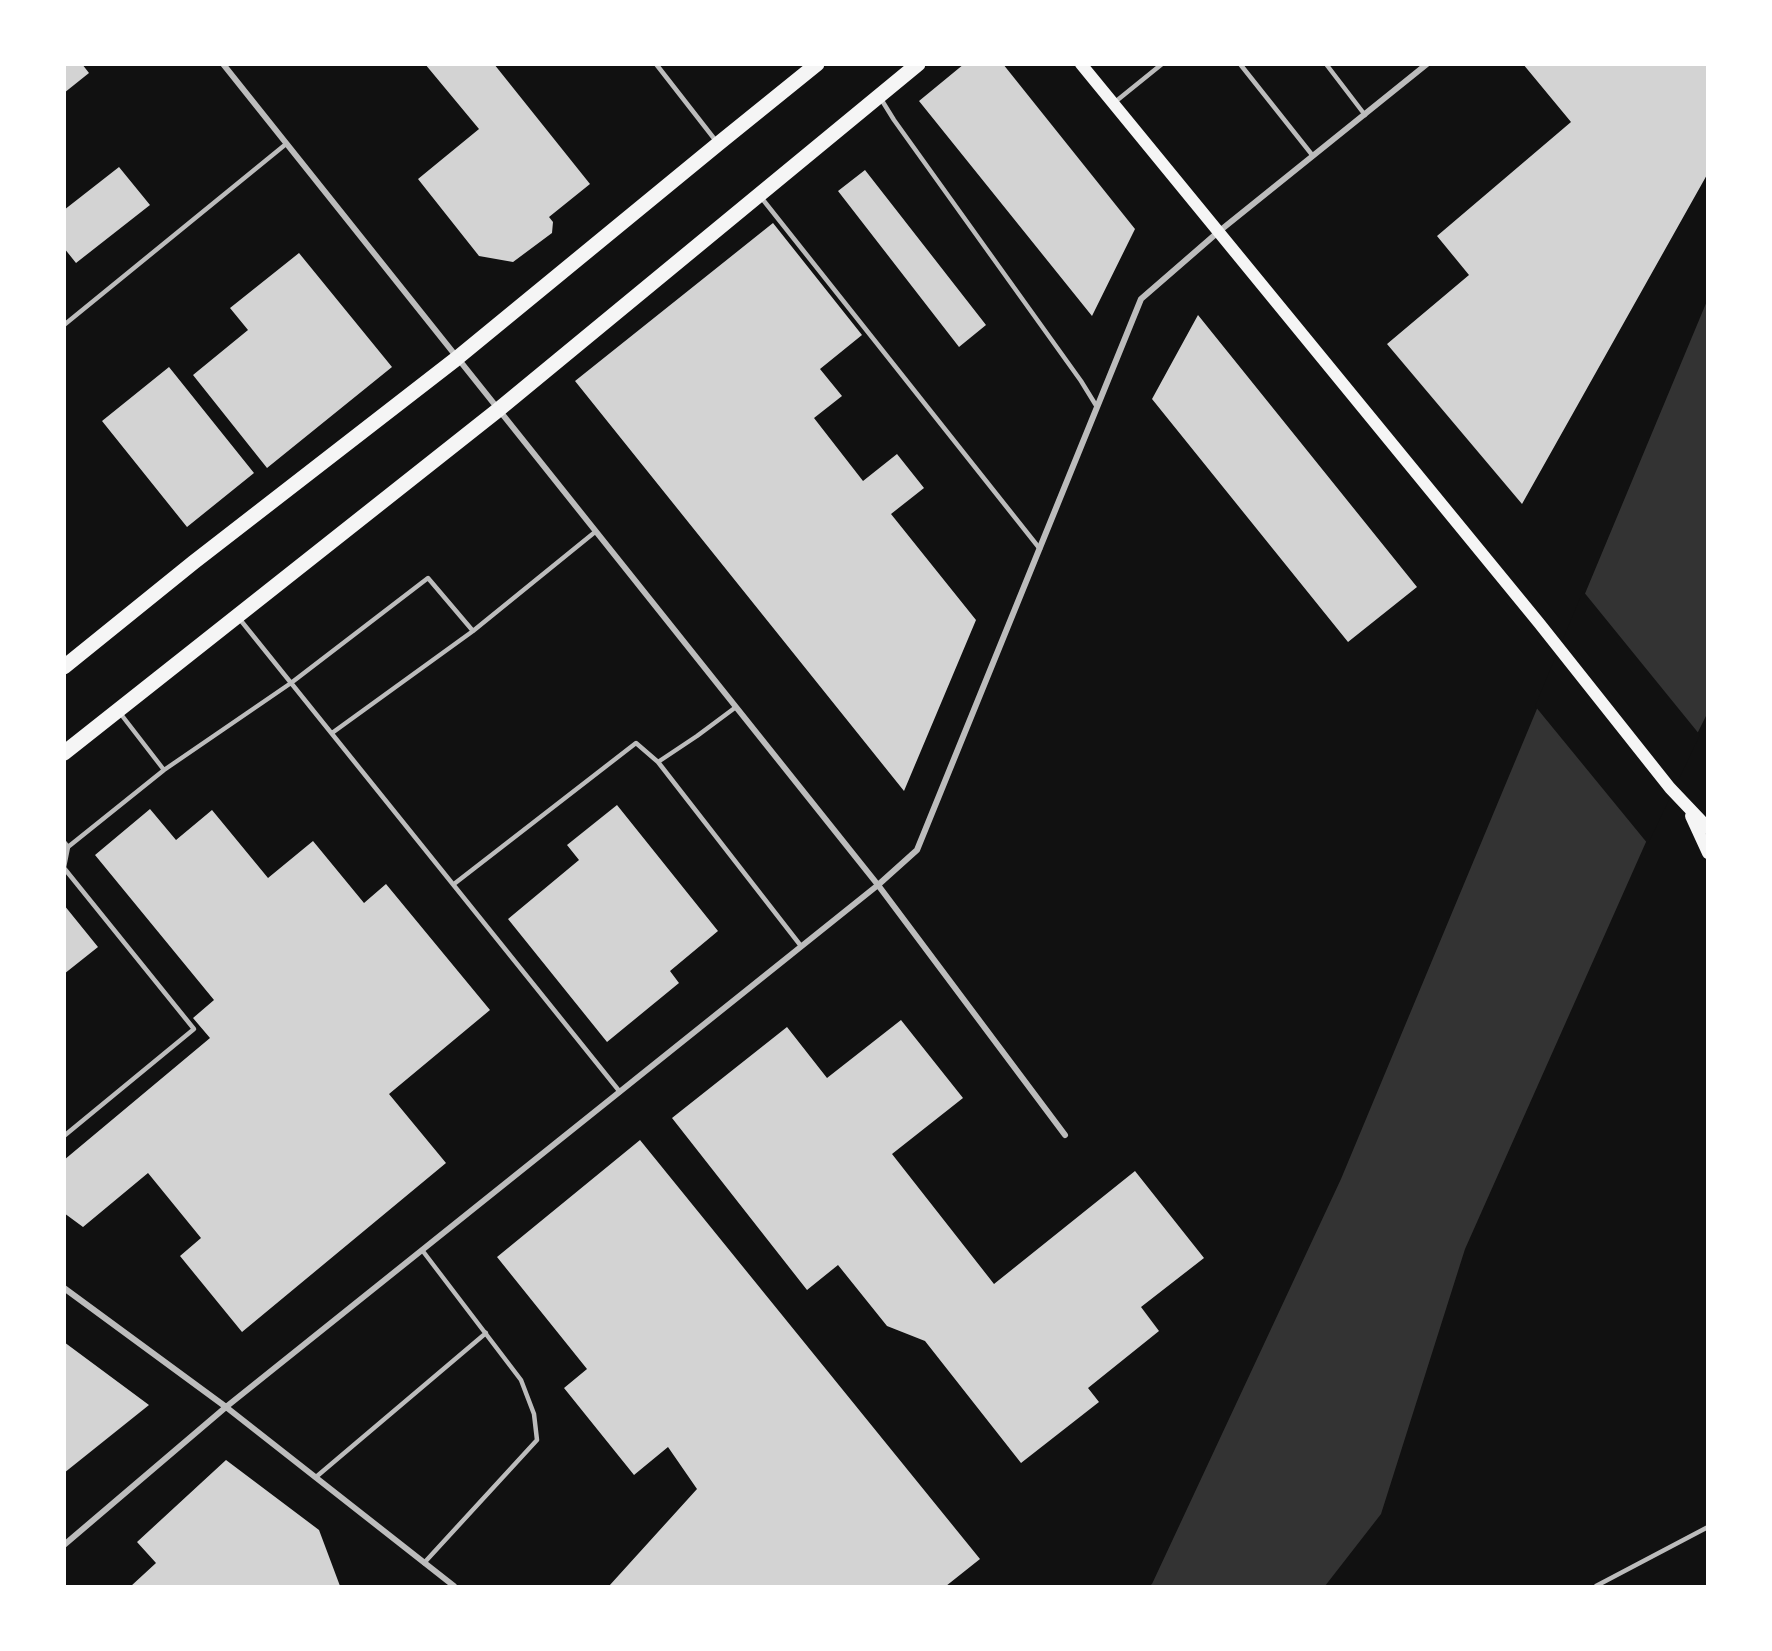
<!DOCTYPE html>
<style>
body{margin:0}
#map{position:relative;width:1772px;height:1651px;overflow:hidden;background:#111;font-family:Manrope,sans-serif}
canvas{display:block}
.frame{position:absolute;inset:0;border:66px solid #fff;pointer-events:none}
</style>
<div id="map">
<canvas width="1772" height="1651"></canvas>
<div class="frame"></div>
</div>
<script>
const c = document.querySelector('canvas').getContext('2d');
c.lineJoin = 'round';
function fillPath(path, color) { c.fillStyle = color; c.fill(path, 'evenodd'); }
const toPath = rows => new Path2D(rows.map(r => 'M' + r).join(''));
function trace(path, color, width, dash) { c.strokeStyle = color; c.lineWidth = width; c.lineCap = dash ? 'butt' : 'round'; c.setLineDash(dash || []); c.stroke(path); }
const water = toPath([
 [1707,301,1707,716,1706,716,1670,788,1465,1249,1381,1514,1325,1586,1149,1586,1152,1584,1341,1179]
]);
const pier = toPath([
 [1583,591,1700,735,1648,844,1535,706]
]);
const building = toPath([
 [64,64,82,64,89,73,64,93],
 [425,64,494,64,590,184,549,217,553,222,552,233,513,262,479,256,418,179,479,129],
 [964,64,1003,64,1135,229,1092,316,919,101],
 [1523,64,1708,64,1708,173,1522,504,1387,344,1469,275,1437,236,1571,122],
 [119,167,150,205,76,263,64,248,64,210],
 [865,170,986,325,959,347,838,191],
 [773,223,862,335,820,369,842,396,814,418,863,481,897,454,924,488,891,514,976,620,904,791,575,381],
 [299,253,392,367,267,468,193,375,248,330,230,308],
 [1198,315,1417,587,1348,642,1152,399],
 [169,367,254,473,187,527,102,421],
 [617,805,718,931,670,971,679,983,607,1042,508,919,579,860,567,845],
 [150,809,176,840,212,810,268,878,313,841,364,903,386,884,490,1010,389,1094,446,1163,242,1332,180,1256,201,1238,148,1173,83,1227,64,1213,64,1160,210,1038,193,1018,214,1000,95,855],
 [64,905,98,947,64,974],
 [901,1020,963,1098,892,1154,994,1284,1135,1171,1204,1258,1141,1307,1159,1331,1088,1388,1099,1402,1021,1463,925,1341,887,1326,838,1265,807,1290,672,1118,787,1027,827,1078],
 [640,1140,980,1559,946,1586,609,1586,697,1489,668,1447,634,1475,564,1388,587,1369,497,1257],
 [64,1342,149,1405,64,1473],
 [226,1460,319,1530,340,1586,131,1586,156,1563,137,1542]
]);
const service = toPath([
 [656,64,716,141],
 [1240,64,1313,156],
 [1326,64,1365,115],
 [881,99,894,120,1081,381,1097,407],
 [1115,102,1162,64],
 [760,196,1040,549],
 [64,325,286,144],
 [238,617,620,1092],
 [332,733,473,631,595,532],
 [658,762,801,946],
 [164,770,291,683,428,578,473,631],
 [64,842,68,847,64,867],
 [68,847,164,770,120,713],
 [64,868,194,1029,64,1136],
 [454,884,636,743,658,762,697,736,736,707],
 [422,1250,521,1380,534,1414,537,1440,424,1563],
 [316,1477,486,1333],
 [1596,1586,1708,1527]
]);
const minor = toPath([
 [223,64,878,885,1065,1135],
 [64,1288,226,1407,454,1586],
 [64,1545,226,1407,878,885,917,850,1141,299,1217,233,1427,64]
]);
const secondary = toPath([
 [1081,64,1539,623,1670,788,1708,828],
 [1691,816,1708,853]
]);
const primary = toPath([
 [64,667,194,562,456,359,718,144,817,64],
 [64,753,498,410,918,64]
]);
fillPath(water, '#333');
fillPath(pier, '#111');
fillPath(building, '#d3d3d3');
trace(service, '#bcbcbc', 4.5);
trace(minor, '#bcbcbc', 6);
trace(secondary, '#f5f5f5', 12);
trace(primary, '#f5f5f5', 15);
</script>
